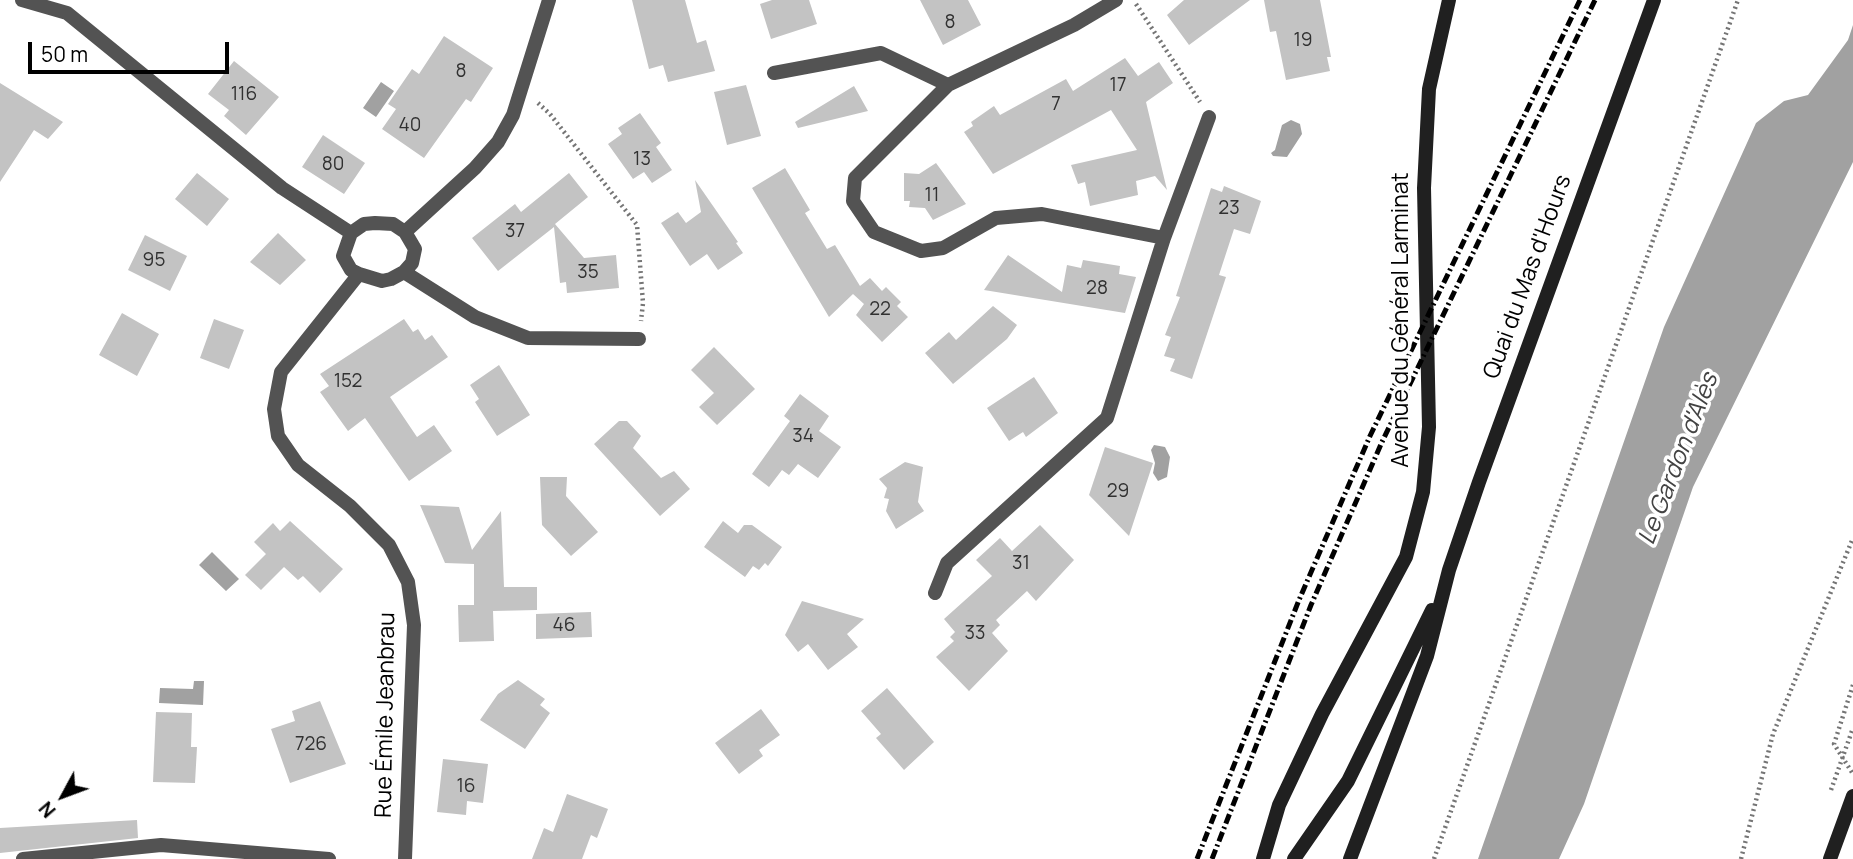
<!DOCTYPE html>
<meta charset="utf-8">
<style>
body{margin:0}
#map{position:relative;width:1853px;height:859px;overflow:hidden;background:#fff;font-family:Manrope,sans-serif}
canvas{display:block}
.north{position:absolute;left:28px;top:761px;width:70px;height:70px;-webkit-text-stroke:5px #fff;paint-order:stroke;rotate:229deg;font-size:19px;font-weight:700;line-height:28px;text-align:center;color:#000}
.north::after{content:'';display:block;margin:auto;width:24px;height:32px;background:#000;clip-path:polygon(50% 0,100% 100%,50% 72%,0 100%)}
.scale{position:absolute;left:28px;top:42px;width:201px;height:32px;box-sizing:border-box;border:4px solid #000;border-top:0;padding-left:9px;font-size:21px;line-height:24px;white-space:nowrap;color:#000;-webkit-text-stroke:5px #fff;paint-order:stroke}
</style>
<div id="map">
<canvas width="1853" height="859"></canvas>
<div class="north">N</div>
<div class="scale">50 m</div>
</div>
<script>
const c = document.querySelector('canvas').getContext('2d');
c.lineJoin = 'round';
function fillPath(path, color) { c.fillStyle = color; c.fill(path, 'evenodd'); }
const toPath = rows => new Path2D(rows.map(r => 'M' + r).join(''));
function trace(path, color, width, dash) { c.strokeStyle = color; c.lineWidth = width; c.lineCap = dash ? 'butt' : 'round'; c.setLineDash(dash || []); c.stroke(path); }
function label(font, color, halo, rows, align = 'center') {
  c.font = font + ' Manrope,sans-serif'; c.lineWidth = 7; c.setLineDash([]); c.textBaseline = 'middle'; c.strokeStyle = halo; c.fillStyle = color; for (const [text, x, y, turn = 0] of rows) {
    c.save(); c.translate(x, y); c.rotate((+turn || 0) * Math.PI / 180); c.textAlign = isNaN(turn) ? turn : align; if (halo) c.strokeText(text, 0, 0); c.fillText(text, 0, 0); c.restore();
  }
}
const water = toPath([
 [1853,25,1853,162,1693,487,1584,804,1559,859,1478,859,1664,327,1756,123,1784,101,1808,95,1848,40],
 [381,82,394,91,376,117,363,108],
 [1291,120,1300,124,1302,134,1287,157,1273,156,1271,153,1275,150,1282,125],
 [1154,445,1165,447,1170,457,1167,477,1158,481,1153,473,1155,463,1151,450],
 [212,552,239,579,226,591,199,565],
 [194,681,204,681,203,705,159,703,160,688,193,689]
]);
const building = toPath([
 [632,0,685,0,697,43,706,40,715,71,668,82,663,65,649,69],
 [772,0,809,0,817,24,771,39,760,4],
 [920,0,968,0,981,25,943,45],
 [1184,0,1250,0,1189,45,1167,15],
 [1264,0,1320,0,1331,57,1327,57,1330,71,1286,80,1276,31,1270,32],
 [444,36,493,68,471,102,466,99,424,158,382,129,396,109,388,104,412,69,419,74],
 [1125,58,1138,76,1159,62,1173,83,1146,102,1167,190,1155,176,1136,181,1138,195,1090,206,1085,182,1078,184,1071,165,1137,150,1111,110,993,174,964,132,973,126,971,122,994,106,1000,115,1066,79,1073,91],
 [234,61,279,97,246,135,224,116,229,110,208,94],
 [0,83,63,122,48,139,34,130,0,182],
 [746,85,761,136,727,145,714,92],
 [854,86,868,111,798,128,795,122],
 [640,113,661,143,656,147,672,170,652,183,644,172,633,179,608,144,622,134,618,128],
 [323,135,365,163,344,194,302,167],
 [936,163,966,204,933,220,925,208,909,207,910,201,904,201,904,173,919,174],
 [785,168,810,210,805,213,827,249,835,245,860,286,870,278,882,291,886,287,901,302,897,306,908,317,882,342,856,315,864,304,853,294,829,317,752,188],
 [197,173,229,199,207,226,175,199],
 [569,173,588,197,555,224,584,258,616,255,619,288,567,293,566,282,560,283,554,227,498,271,472,238,515,204,521,212],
 [695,180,738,242,736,243,743,253,718,270,707,254,690,266,661,223,678,212,686,223,701,212],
 [1224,186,1261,201,1250,234,1234,229,1219,275,1226,277,1192,379,1170,371,1175,359,1164,356,1171,337,1165,335,1180,297,1176,296,1211,188,1222,192],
 [278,233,306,260,280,285,250,262],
 [145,235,187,256,170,291,128,270],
 [1008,255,1062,292,1067,265,1081,268,1083,260,1120,266,1119,274,1136,277,1125,313,984,290],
 [993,306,1017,325,1007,339,953,384,925,353,949,332,956,340],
 [122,313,159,334,137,376,99,355],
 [214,319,244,330,229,369,200,358],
 [404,319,413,332,418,329,425,340,432,335,448,357,390,397,417,437,434,425,452,451,409,481,365,418,348,431,320,392,329,386,320,374],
 [714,347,755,389,717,425,699,407,714,393,691,370],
 [499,365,530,415,497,436,475,402,479,399,470,385],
 [1034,377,1058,413,1026,437,1023,432,1009,441,987,408],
 [800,394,829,416,819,431,841,447,818,478,798,464,789,475,782,470,769,487,752,474,790,421,784,416],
 [619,421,627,421,641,436,633,448,661,478,674,471,690,489,660,516,594,444],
 [1105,447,1153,463,1129,536,1089,495],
 [905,462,923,467,918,502,924,511,896,529,886,511,889,499,884,498,887,488,879,479],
 [540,477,567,477,566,496,598,532,571,556,542,525],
 [420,505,459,507,472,550,501,511,504,587,537,587,537,610,493,611,494,641,459,642,458,605,474,605,474,564,445,563],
 [290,521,343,569,320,593,303,576,298,580,284,567,261,590,245,575,266,554,254,542,273,523,280,531],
 [723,521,738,533,744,525,752,525,782,547,768,566,765,563,759,570,753,566,745,577,704,547],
 [1040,525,1074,560,1036,601,1027,591,996,620,1000,625,992,633,1008,651,969,691,936,657,954,641,950,637,955,632,944,619,992,576,976,560,1000,538,1012,551],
 [802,601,864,619,847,634,858,647,828,670,808,644,798,652,785,635],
 [591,612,592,637,536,639,536,614],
 [518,680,545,699,540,705,550,713,525,749,480,720,498,694],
 [887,688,934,742,904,770,876,738,881,734,861,711],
 [320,701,346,764,290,783,271,729,295,721,292,711],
 [761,709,780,735,759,750,763,756,739,774,715,743],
 [156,712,192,713,191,747,197,747,195,783,153,782],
 [443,759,488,764,483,803,467,801,466,815,437,812],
 [567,794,608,809,597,838,591,835,582,859,532,859,544,828,553,832],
 [137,820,138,838,0,853,0,828]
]);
const path = toPath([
 [1136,4,1200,102],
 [538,103,550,114,637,225,643,303,641,321],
 [1853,685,1834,744,1853,774],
 [1831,790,1853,728],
 [1434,859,1738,0],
 [1741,859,1773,734,1853,538]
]);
const street = toPath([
 [22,0,67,13,282,188,351,233],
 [1116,0,1074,25,948,85,855,178,853,201,874,232,921,251,943,248,996,218,1042,214,1164,238,1209,117],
 [774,73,881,53,948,85],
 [375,223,393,224,405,232,415,249,412,263,404,272,391,279,382,281,359,274,351,270,343,256,351,233,364,224,375,223],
 [405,232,475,168,498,142,513,115,549,0],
 [404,272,475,317,528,338,639,339],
 [359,274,281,372,274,409,278,436,298,465,350,506,389,545,408,582,414,625,405,859],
 [935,593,947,563,1107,418,1164,238],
 [23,859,161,845,329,859]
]);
const secondary = toPath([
 [1263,859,1279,805,1322,714,1406,557,1423,492,1429,427,1424,188,1429,89,1449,0],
 [1294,859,1348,781,1432,610],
 [1350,859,1427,656,1449,570,1479,482,1654,0],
 [1830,859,1853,796]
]);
const rail = toPath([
 [1197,859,1299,600,1370,436,1580,0],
 [1212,859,1311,605,1382,442,1595,0]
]);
const numberNames = [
 ["8",950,23],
 ["19",1303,41],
 ["8",461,72],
 ["17",1118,86],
 ["116",244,95],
 ["7",1056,105],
 ["40",410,126],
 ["13",642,160],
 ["80",333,165],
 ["11",932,196],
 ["23",1229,209],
 ["37",515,232],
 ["95",154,261],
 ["35",588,273],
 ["28",1097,289],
 ["22",880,310],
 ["152",348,382],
 ["34",803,437],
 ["29",1118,492],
 ["31",1021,564],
 ["46",564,626],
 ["33",975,634],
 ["726",311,745],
 ["16",466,787]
];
const streetNames = [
 ["Quai du Mas d'Hours",1528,277,-70],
 ["Avenue du Général Larminat",1402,320,-90],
 ["Rue Émile Jeanbrau",386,715,-89]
];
const waterNames = [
 ["Le Gardon d'Alès",1679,459,-69]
];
fillPath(water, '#a1a1a1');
fillPath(building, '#c3c3c3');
trace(path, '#757575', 4.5, [2, 3.5]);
trace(street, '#535353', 14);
trace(secondary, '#202020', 14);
trace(rail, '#000', 5, [10, 3.5, 2, 3.5]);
label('19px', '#313131', null, numberNames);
label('23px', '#000', '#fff', streetNames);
label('italic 24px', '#424242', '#fff', waterNames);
</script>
